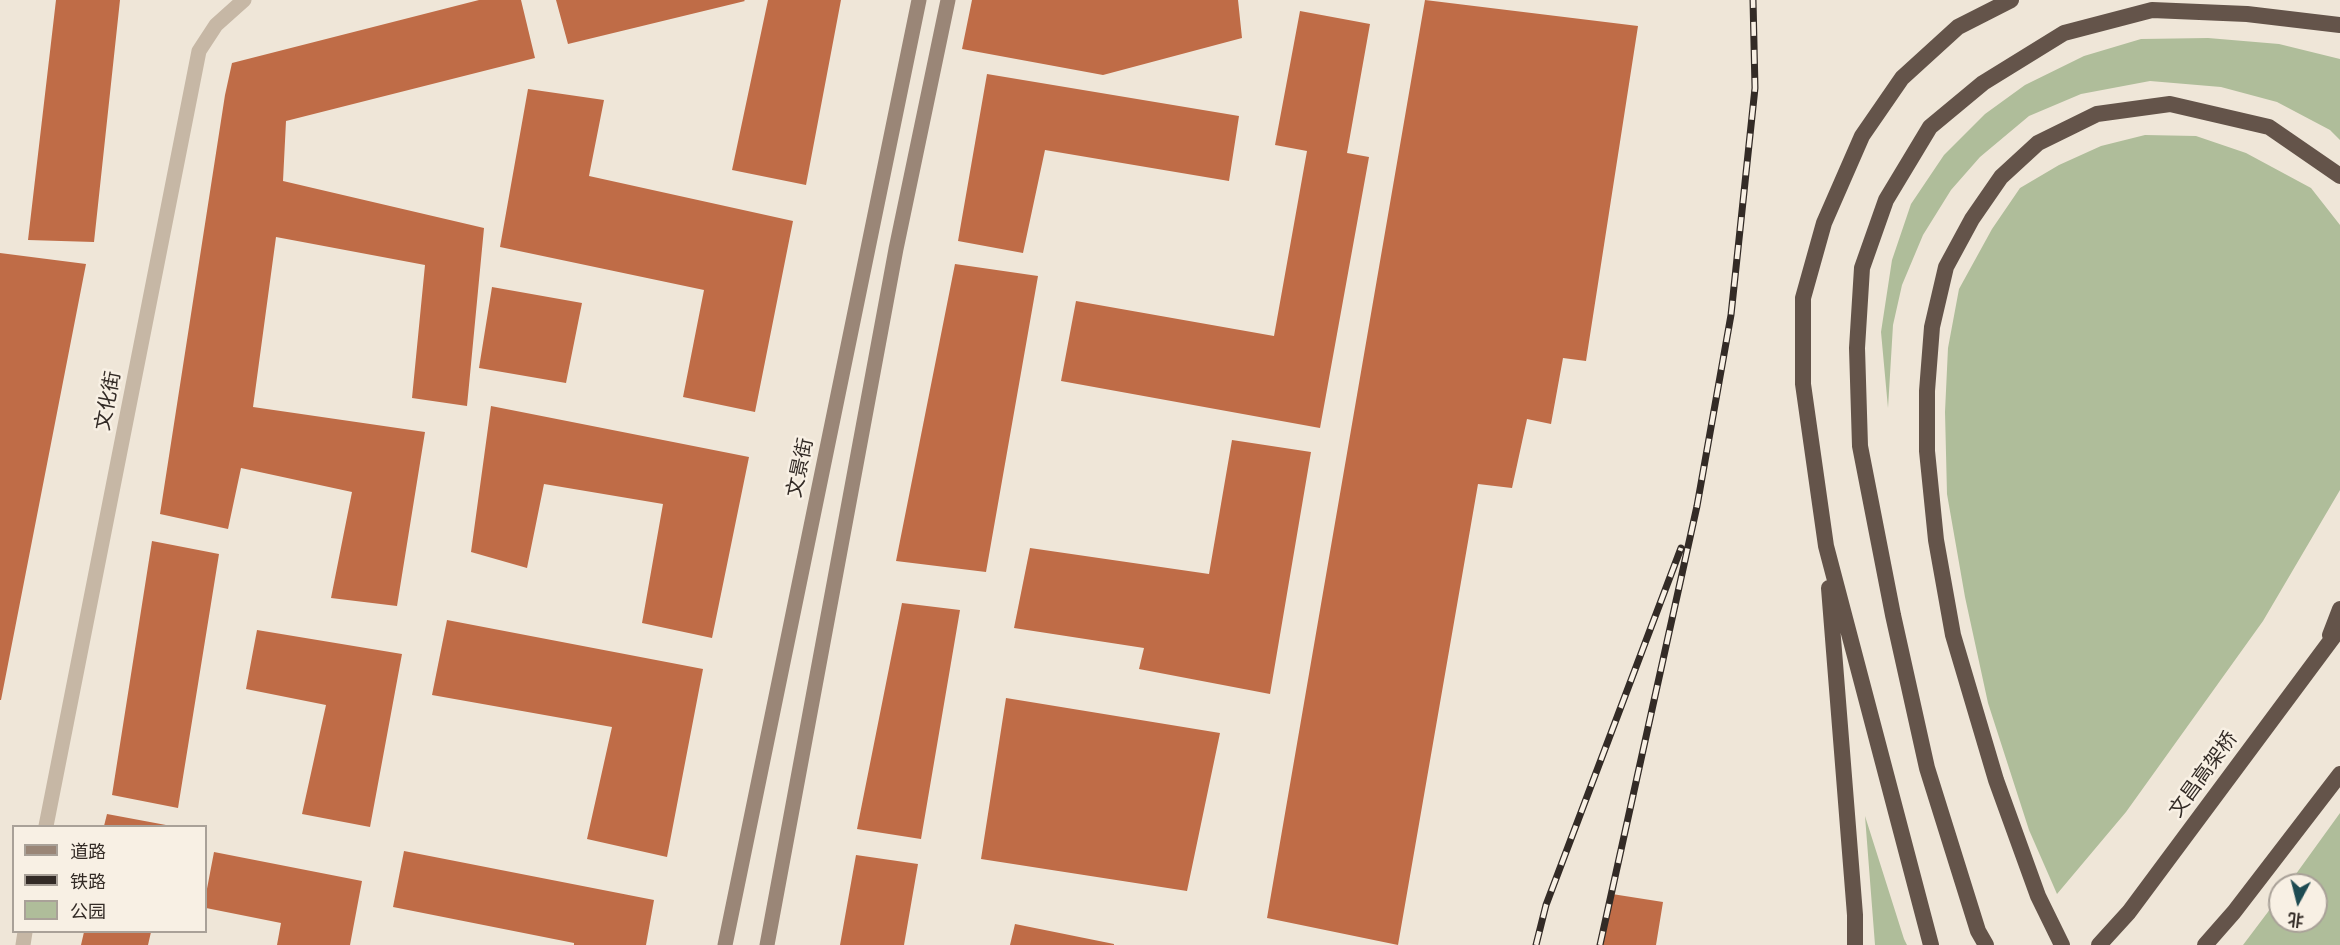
<!DOCTYPE html>
<meta charset="utf-8">
<style>
body{margin:0}
#map{position:relative;width:2340px;height:945px;overflow:hidden;background:#efe6d8;font-family:"Varela Round","Noto Sans SC",sans-serif}
canvas{display:block}
.legend{position:absolute;left:12px;top:825px;width:195px;height:108px;box-sizing:border-box;background:#f8f0e4;border:2px solid #a9a198;margin:0;padding:8px 10px;list-style:none;font-size:18px;color:#332b26}
.legend li{display:flex;align-items:center;gap:12px;height:30px}
.legend b{width:30px;border:2px solid #a9a198}
.north{position:absolute;left:2268px;top:873px;width:60px;height:60px;box-sizing:border-box;background:#f8f0e4;border:2px solid #a9a198;border-radius:50%;rotate:187deg;font-size:16px;font-weight:700;line-height:24px;text-align:center;color:#332b26}
.north::after{content:'';display:block;margin:auto;width:21px;height:27px;background:#1e4b52;clip-path:polygon(50% 0,100% 100%,50% 72%,0 100%)}
</style>
<div id="map">
<canvas width="2340" height="945"></canvas>
<ul class="legend">
<li><b style="height:8px;background:#9a8677"></b>道路</li>
<li><b style="height:8px;background:#332b26"></b>铁路</li>
<li><b style="height:16px;background:#afbd9a"></b>公园</li>
</ul>
<div class="north">北</div>
</div>
<script>
const c = document.querySelector('canvas').getContext('2d');
c.lineJoin = 'round';
function fillPath(path, color) { c.fillStyle = color; c.fill(path, 'evenodd'); }
const toPath = rows => new Path2D(rows.map(r => 'M' + r).join(''));
function trace(path, color, width, dash) { c.strokeStyle = color; c.lineWidth = width; c.lineCap = dash ? 'butt' : 'round'; c.setLineDash(dash || []); c.stroke(path); }
function label(font, color, halo, rows, align = 'center') {
  c.font = font + ' "Varela Round","Noto Sans SC",sans-serif'; c.lineWidth = 5; c.setLineDash([]); c.textBaseline = 'middle'; c.strokeStyle = halo; c.fillStyle = color; for (const [text, x, y, turn = 0] of rows) {
    c.save(); c.translate(x, y); c.rotate((+turn || 0) * Math.PI / 180); c.textAlign = isNaN(turn) ? turn : align; if (halo) c.strokeText(text, 0, 0); c.fillText(text, 0, 0); c.restore();
  }
}
const green = toPath([
 [2208,38,2279,44,2340,59,2340,140,2330,130,2277,102,2221,87,2150,81,2081,94,2029,116,1980,157,1951,190,1923,235,1902,285,1893,325,1888,408,1881,332,1892,260,1911,204,1944,155,1985,114,2025,85,2084,56,2141,39],
 [2145,135,2196,136,2246,153,2311,188,2340,225,2340,490,2263,621,2126,812,2057,894,2029,830,1988,703,1965,597,1947,494,1945,412,1948,348,1959,289,1992,229,2020,188,2059,165,2101,146],
 [2340,813,2340,945,2243,945,2280,896,2280,921,2316,921,2316,885,2288,885],
 [1865,816,1904,939,1907,945,1875,945]
]);
const building = toPath([
 [56,0,120,0,94,242,28,240],
 [479,0,521,0,535,58,286,121,283,181,484,228,467,406,412,398,425,265,276,237,253,407,425,432,397,606,331,598,352,492,241,468,228,529,160,514,225,95,232,63],
 [556,0,744,0,745,1,568,44],
 [768,0,841,0,806,185,732,170],
 [972,0,1238,0,1242,38,1103,75,962,49],
 [1425,0,1638,26,1586,361,1563,358,1551,424,1527,419,1512,488,1478,484,1398,945,1267,918],
 [1300,11,1370,24,1347,153,1369,157,1320,428,1061,381,1076,301,1274,336,1307,151,1275,145],
 [987,74,1239,116,1229,181,1045,150,1023,253,958,241],
 [528,89,604,100,589,176,793,221,755,412,683,397,704,290,500,247],
 [0,253,86,264,1,700,0,700],
 [955,264,1038,276,986,572,896,561],
 [492,287,582,303,566,383,479,368],
 [491,406,749,457,712,638,642,623,663,504,544,484,527,568,471,552],
 [1232,440,1311,452,1270,694,1139,669,1144,648,1014,628,1030,548,1209,574],
 [152,541,219,554,178,808,112,795],
 [902,603,960,610,921,839,857,829],
 [447,620,703,669,667,857,587,839,612,727,432,695],
 [257,630,402,654,370,827,302,814,326,705,246,689],
 [1006,698,1220,733,1187,891,981,859],
 [107,814,166,825,166,826,104,826],
 [404,851,654,900,646,945,574,945,574,943,393,907],
 [214,852,362,881,350,945,277,945,281,923,206,908,206,894],
 [856,855,918,864,904,945,840,945],
 [1612,894,1663,902,1656,945,1603,945],
 [1015,924,1114,944,1114,945,1010,945],
 [84,932,151,932,148,945,81,945]
]);
const tertiary = toPath([
 [46,826,199,51,216,25,244,0],
 [23,945,25,932]
]);
const secondary = toPath([
 [725,945,919,0],
 [767,945,896,249,948,0]
]);
const trunk = toPath([
 [1829,588,1855,915,1855,945],
 [2330,635,2340,609],
 [1931,945,1826,546,1803,384,1803,298,1824,223,1862,136,1902,78,1958,27,2011,0],
 [1986,945,1978,931,1927,768,1893,615,1860,446,1857,348,1862,268,1886,200,1930,127,1983,83,2064,33,2152,10,2247,14,2340,25],
 [2062,945,2038,896,1996,780,1953,635,1936,540,1927,451,1927,391,1932,327,1946,267,1972,219,2001,177,2038,143,2097,114,2170,104,2269,127,2340,176],
 [2099,945,2129,912,2340,628],
 [2205,945,2234,912,2340,774]
]);
const rail = toPath([
 [1536,945,1546,905,1681,548],
 [1600,945,1697,506,1731,315,1755,88,1753,0]
]);
const streetNames = [
 ["文化街",109,401,-79],
 ["文景街",801,468,-78],
 ["文昌高架桥",2204,775,-54]
];
fillPath(green, '#afbd9a');
fillPath(building, '#bf6c47');
trace(tertiary, '#c6b7a5', 15);
trace(secondary, '#9a8677', 15);
trace(trunk, '#64544a', 16);
trace(rail, '#332b26', 7);
trace(rail, '#f8f0e4', 4.5, [14]);
label('20px', '#332b26', '#f8f0e4', streetNames);
</script>
